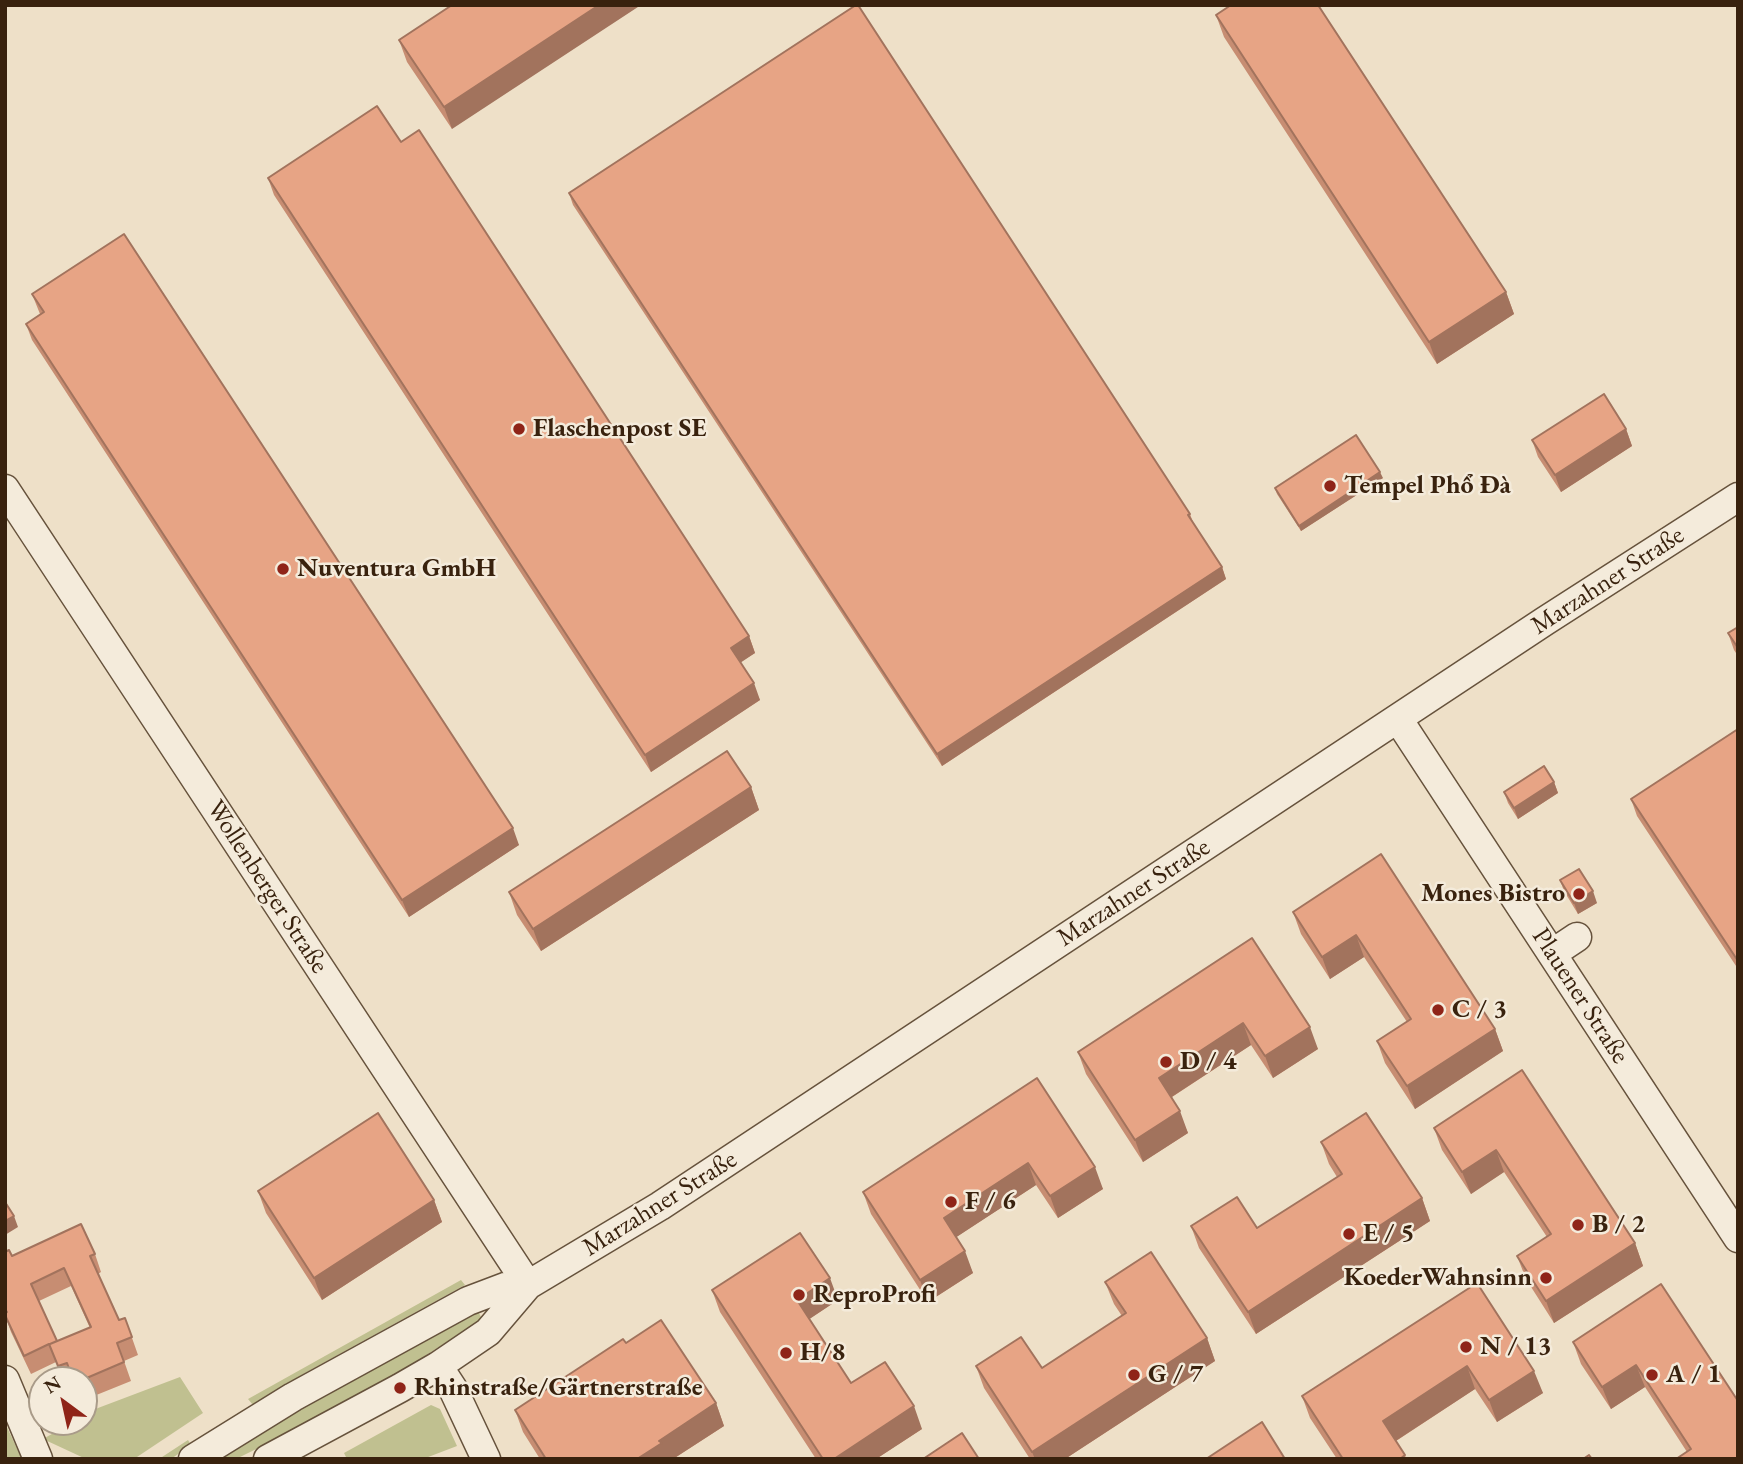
<!DOCTYPE html>
<meta charset="utf-8">
<style>
body{margin:0}
#map{position:relative;width:1743px;height:1464px;overflow:hidden;background:#eee0c8;font-family:"EB Garamond",serif}
canvas{display:block}
.frame{position:absolute;inset:0;border:7px solid #39220e;pointer-events:none}
.north{position:absolute;left:28px;top:1366px;width:70px;height:70px;box-sizing:border-box;background:#f4ebdb;border:2px solid #a99b89;border-radius:50%;rotate:327deg;font-size:19px;font-weight:700;line-height:28px;text-align:center;color:#39220e}
.north::after{content:'';display:block;margin:auto;width:24px;height:32px;background:#8f2418;clip-path:polygon(50% 0,100% 100%,50% 72%,0 100%)}
</style>
<div id="map">
<canvas width="1743" height="1464"></canvas>
<div class="frame"></div>
<div class="north">N</div>
</div>
<script>
const c = document.querySelector('canvas').getContext('2d');
c.lineJoin = 'round';
function fillPath(path, color) { c.fillStyle = color; c.fill(path, 'evenodd'); }
const toPath = rows => new Path2D(rows.map(r => 'M' + r).join(''));
function trace(path, color, width, dash) { c.strokeStyle = color; c.lineWidth = width; c.lineCap = dash ? 'butt' : 'round'; c.setLineDash(dash || []); c.stroke(path); }
function label(font, color, halo, rows, align = 'center') {
  c.font = font + ' "EB Garamond",serif'; c.lineWidth = 5; c.setLineDash([]); c.textBaseline = 'middle'; c.strokeStyle = halo; c.fillStyle = color; for (const [text, x, y, turn = 0] of rows) {
    c.save(); c.translate(x, y); c.rotate((+turn || 0) * Math.PI / 180); c.textAlign = isNaN(turn) ? turn : align; if (halo) c.strokeText(text, 0, 0); c.fillText(text, 0, 0); c.restore();
  }
}
const green = toPath([
 [461,1280,465,1285,305,1373,253,1405,248,1399],
 [476,1307,482,1319,411,1365,309,1423,240,1457,221,1459,220,1456,224,1451],
 [180,1377,203,1413,134,1459,86,1459,43,1439,73,1422,84,1422,84,1416,98,1408],
 [431,1405,440,1409,457,1446,423,1459,347,1459,344,1453],
 [5,1423,22,1459,5,1459],
 [188,1440,191,1445,171,1459,159,1459]
]);
const minor = toPath([
 [5,489,528,1285],
 [1398,719,1738,1238],
 [1553,953,1577,937],
 [438,1366,453,1389,486,1459],
 [5,1380,38,1459],
 [193,1459,293,1397,468,1301,505,1287,528,1285],
 [268,1459,400,1388,438,1366,488,1332,528,1285,660,1206,1545,621,1738,497]
]);
const wall = toPath([
 [452,5,452,129,407,62,399,40],
 [1216,15,1506,292,1514,314,1437,364,1224,37],
 [401,142,749,636,755,653,740,662,760,700,651,772,274,195,268,178],
 [569,193,1190,514,1194,525,1222,567,1226,579,942,766,573,205],
 [32,294,519,845,409,917,32,340,26,324,40,314],
 [1626,429,1632,446,1561,492,1538,457,1532,440],
 [1383,478,1301,531,1277,494,1275,488],
 [1738,627,1738,656,1734,650,1728,633],
 [1738,729,1738,969,1637,816,1631,799],
 [1554,782,1558,793,1518,819,1508,803,1504,792],
 [751,787,759,810,541,951,517,915,509,892],
 [1381,854,1495,1029,1503,1051,1415,1109,1385,1063,1377,1041,1407,1022,1364,957,1330,979,1301,934,1293,912],
 [1560,880,1597,903,1578,914,1564,891],
 [1252,938,1318,1049,1273,1078,1251,1045,1172,1097,1188,1133,1143,1162,1086,1074,1078,1052],
 [1522,1070,1635,1243,1643,1266,1554,1323,1526,1279,1517,1256,1547,1237,1504,1172,1471,1194,1442,1150,1434,1128],
 [1037,1078,1103,1189,1058,1218,1036,1185,956,1237,973,1273,928,1302,871,1214,863,1192],
 [1321,1142,1422,1198,1430,1221,1256,1334,1199,1248,1191,1226,1257,1228,1337,1177,1329,1164],
 [258,1191,434,1200,442,1222,322,1300,266,1213],
 [5,1252,12,1256,95,1254,101,1272,98,1274,119,1320,125,1318,138,1355,124,1361,131,1381,84,1400,84,1380,63,1380,56,1362,31,1374,11,1332,5,1315],
 [71,1286,90,1328,57,1341,39,1301],
 [1105,1282,1207,1338,1215,1361,1065,1459,1030,1459,984,1388,976,1366,1042,1368,1122,1316,1114,1304],
 [1477,1283,1543,1393,1497,1422,1475,1389,1396,1441,1407,1459,1337,1459,1310,1418,1302,1396],
 [712,1290,838,1300,809,1319,851,1383,922,1429,876,1459,816,1459,720,1312],
 [1573,1342,1738,1401,1738,1459,1687,1452,1645,1387,1611,1409,1581,1364],
 [626,1343,716,1403,724,1426,673,1459,540,1459,523,1432,515,1410]
]);
const shadedWall = toPath([
 [599,5,641,5,452,129,444,107],
 [1506,292,1514,314,1437,364,1429,342],
 [1626,429,1632,446,1561,492,1555,475],
 [1380,472,1383,478,1301,531,1299,526],
 [1222,567,1226,579,942,766,937,754],
 [749,636,755,653,737,665,731,648],
 [754,683,760,700,651,772,645,755],
 [1554,782,1558,793,1518,819,1514,808],
 [751,787,759,810,541,951,533,929],
 [513,828,519,845,409,917,402,900],
 [1593,891,1597,903,1578,914,1574,903],
 [1356,935,1364,957,1330,979,1322,957],
 [1243,1023,1251,1045,1167,1100,1159,1078],
 [1310,1027,1318,1049,1273,1078,1265,1056],
 [1495,1029,1503,1051,1415,1109,1407,1086],
 [1180,1111,1188,1133,1143,1162,1135,1140],
 [1496,1150,1504,1172,1471,1194,1462,1172],
 [1028,1163,1036,1185,952,1240,944,1218],
 [1095,1167,1103,1189,1058,1218,1050,1196],
 [1422,1198,1430,1221,1256,1334,1248,1312],
 [434,1200,442,1222,322,1300,314,1278],
 [14,1216,18,1227,5,1235,5,1221],
 [1635,1243,1643,1266,1554,1323,1546,1301],
 [965,1251,973,1273,928,1302,920,1280],
 [830,1278,838,1300,805,1322,797,1300],
 [1207,1338,1215,1361,1065,1459,1035,1459,1032,1452],
 [1636,1365,1645,1387,1611,1409,1602,1387],
 [1467,1366,1475,1389,1391,1444,1383,1421],
 [1534,1371,1543,1393,1497,1422,1489,1400],
 [716,1403,724,1426,673,1459,637,1459,659,1441],
 [914,1406,922,1429,876,1459,834,1459]
]);
const building = toPath([
 [452,5,599,5,444,107,399,40,452,5],
 [856,5,858,5,1190,514,1188,515,1222,567,937,754,569,193,856,5],
 [1231,5,1318,5,1506,292,1429,342,1216,15,1231,5],
 [377,106,401,142,419,130,749,636,731,648,754,683,645,755,268,178,377,106],
 [124,234,513,828,402,900,26,324,44,312,32,294,124,234],
 [1604,394,1626,429,1555,475,1532,440,1604,394],
 [1356,435,1380,472,1299,526,1275,488,1356,435],
 [1738,627,1738,648,1728,633,1738,627],
 [1738,729,1738,961,1631,799,1738,729],
 [727,751,751,787,533,929,509,892,727,751],
 [1544,766,1554,782,1514,808,1504,792,1544,766],
 [1381,854,1495,1029,1407,1086,1377,1041,1411,1019,1356,935,1322,957,1293,912,1381,854],
 [1579,869,1593,891,1574,903,1560,880,1579,869],
 [1252,938,1310,1027,1265,1056,1243,1023,1159,1078,1180,1111,1135,1140,1078,1052,1252,938],
 [1522,1070,1635,1243,1546,1301,1517,1256,1551,1234,1496,1150,1462,1172,1434,1128,1522,1070],
 [1037,1078,1095,1167,1050,1196,1028,1163,944,1218,965,1251,920,1280,863,1192,1037,1078],
 [378,1113,434,1200,314,1278,258,1191,378,1113],
 [1366,1113,1422,1198,1248,1312,1191,1226,1237,1197,1257,1228,1342,1174,1321,1142,1366,1113],
 [5,1202,14,1216,5,1221,5,1202],
 [81,1224,95,1254,90,1256,119,1320,125,1318,132,1337,117,1343,124,1362,82,1380,73,1380,67,1363,58,1366,49,1344,24,1356,5,1315,5,1313,7,1312,5,1309,5,1252,9,1250,12,1256,81,1224],
 [64,1268,91,1327,50,1344,57,1341,31,1284,64,1268],
 [800,1233,830,1278,797,1300,851,1383,885,1362,914,1406,834,1459,823,1459,712,1290,800,1233],
 [1151,1252,1207,1338,1032,1452,976,1366,1021,1337,1042,1368,1126,1313,1105,1282,1151,1252],
 [1477,1283,1534,1371,1489,1400,1467,1366,1383,1421,1405,1455,1400,1459,1343,1459,1302,1396,1477,1283],
 [1661,1284,1738,1401,1738,1459,1676,1459,1691,1449,1636,1365,1602,1387,1573,1342,1661,1284],
 [661,1320,716,1403,659,1441,662,1443,637,1459,546,1459,515,1410,623,1339,626,1343,661,1320],
 [1262,1422,1285,1459,1206,1459,1262,1422],
 [962,1433,979,1459,923,1459,962,1433],
 [1589,1455,1592,1459,1583,1459,1589,1455]
]);
const markers = [
 [519,429,7,"#8f2418"],
 [1330,486,7,"#8f2418"],
 [283,569,7,"#8f2418"],
 [1579,894,7,"#8f2418"],
 [1438,1010,7,"#8f2418"],
 [1166,1062,7,"#8f2418"],
 [951,1202,7,"#8f2418"],
 [1578,1225,7,"#8f2418"],
 [1349,1234,7,"#8f2418"],
 [1546,1278,7,"#8f2418"],
 [799,1295,7,"#8f2418"],
 [1466,1347,7,"#8f2418"],
 [786,1353,7,"#8f2418"],
 [1134,1375,7,"#8f2418"],
 [1652,1375,7,"#8f2418"],
 [400,1388,7,"#8f2418"]
];
const poiNames = [
 ["Flaschenpost SE",533,429],
 ["Tempel Phổ Đà",1344,486],
 ["Nuventura GmbH",297,569],
 ["Mones Bistro",1565,894,"right"],
 ["C / 3",1452,1010],
 ["D / 4",1180,1062],
 ["F / 6",965,1202],
 ["B / 2",1592,1225],
 ["E / 5",1363,1234],
 ["KoederWahnsinn",1532,1278,"right"],
 ["ReproProfi",813,1295],
 ["N / 13",1480,1347],
 ["H/8",800,1353],
 ["G / 7",1148,1375],
 ["A / 1",1666,1375],
 ["Rhinstraße/Gärtnerstraße",414,1388]
];
const streetNames = [
 ["Marzahner Straße",1608,581,-33],
 ["Wollenberger Straße",267,887,57],
 ["Marzahner Straße",1134,893,-33],
 ["Plauener Straße",1580,996,57],
 ["Marzahner Straße",660,1204,-32]
];
fillPath(green, '#c0c090');
trace(minor, '#66523c', 31);
trace(minor, '#f4ebdb', 28);
fillPath(wall, '#c78d72');
fillPath(shadedWall, '#a2735d');
fillPath(building, '#e7a485');
trace(building, '#a2735d', 2);
for (const [x, y, r, color] of markers) { const dot = new Path2D(); dot.arc(x, y, r, 0, 2 * Math.PI); c.fillStyle = color; c.fill(dot); trace(dot, '#f4ebdb', 2.5); }
label('bold 26px', '#39220e', '#f4ebdb', poiNames, 'left');
label('26px', '#39220e', '#f4ebdb', streetNames);
</script>
